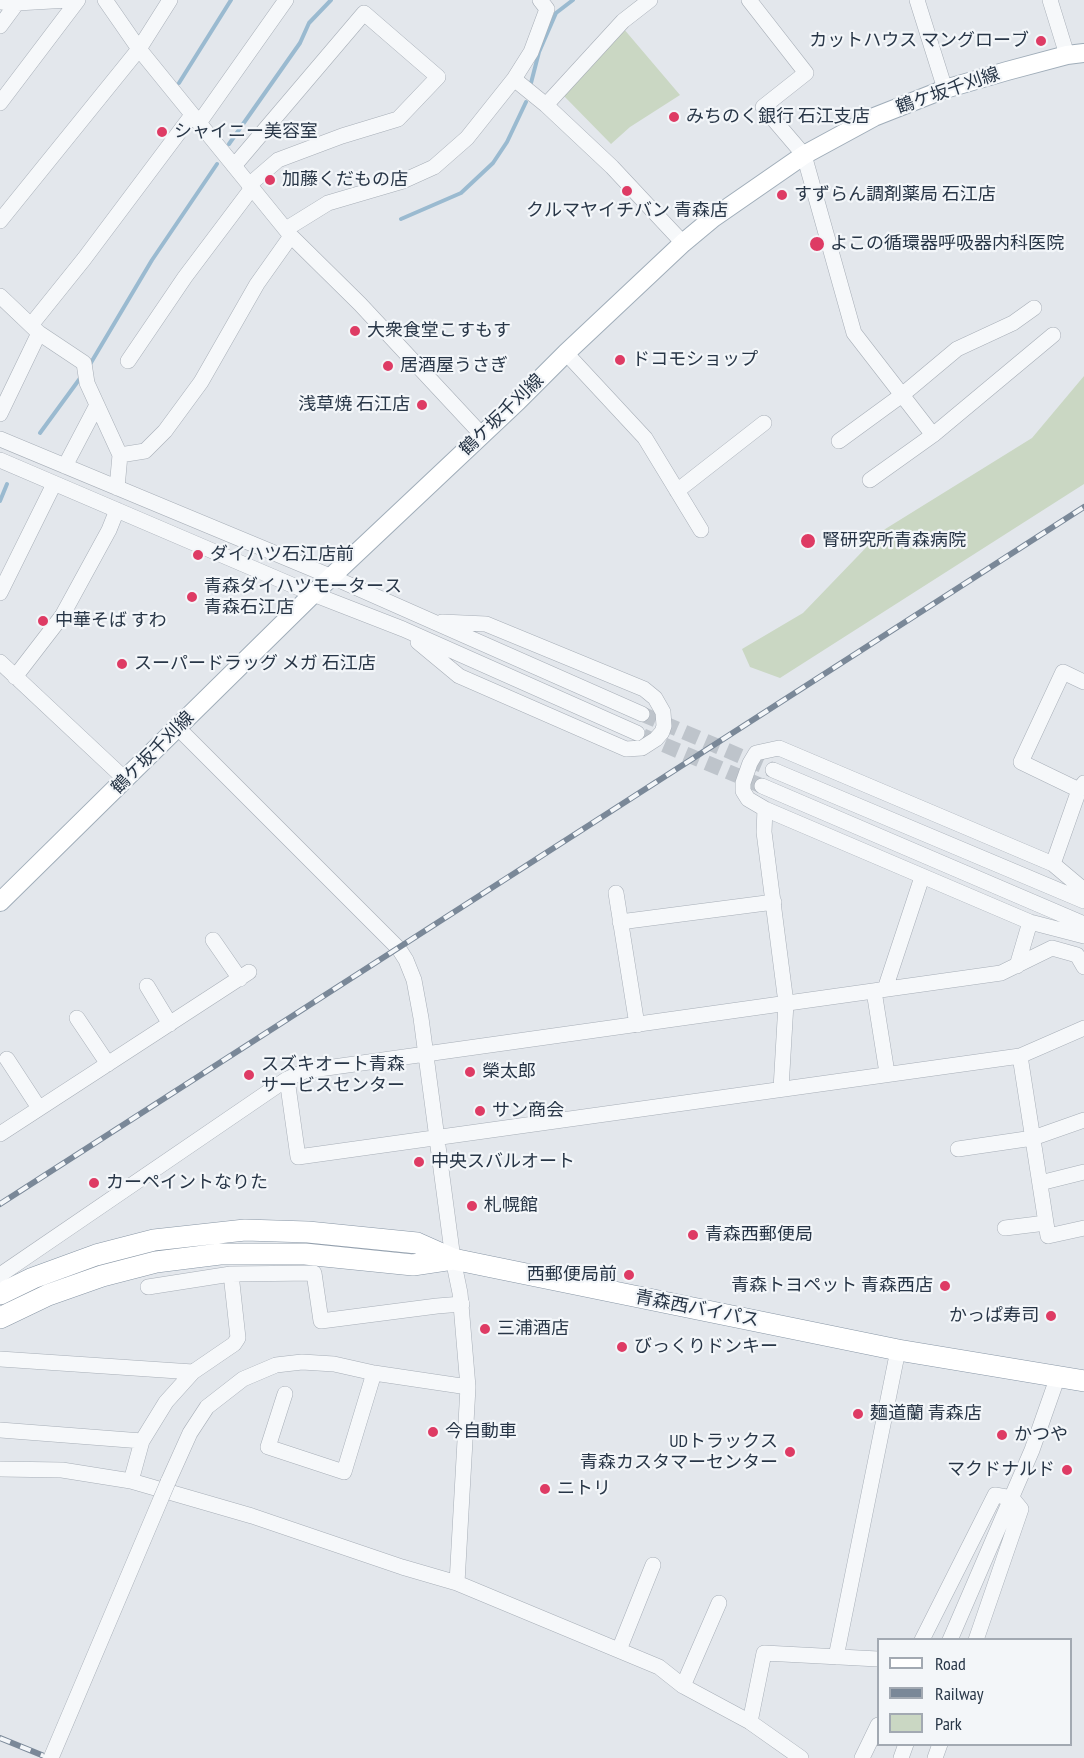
<!DOCTYPE html>
<meta charset="utf-8">
<style>
body{margin:0}
#map{position:relative;width:1084px;height:1758px;overflow:hidden;background:#e3e7ec;font-family:"PT Sans Narrow",sans-serif}
canvas{display:block}
.legend{position:absolute;left:877px;top:1638px;width:195px;height:108px;box-sizing:border-box;background:#f3f6f9;border:2px solid #a2a9b2;margin:0;padding:8px 10px;list-style:none;font-size:18px;color:#283647}
.legend li{display:flex;align-items:center;gap:12px;height:30px}
.legend b{width:30px;border:2px solid #a2a9b2}
</style>
<div id="map">
<canvas width="1084" height="1758"></canvas>
<ul class="legend">
<li><b style="height:8px;background:#fff"></b>Road</li>
<li><b style="height:8px;background:#7a8898"></b>Railway</li>
<li><b style="height:16px;background:#cad7c3"></b>Park</li>
</ul>
</div>
<script>
const c = document.querySelector('canvas').getContext('2d');
c.lineJoin = 'round';
function fillPath(path, color) { c.fillStyle = color; c.fill(path, 'evenodd'); }
const toPath = rows => new Path2D(rows.map(r => 'M' + r).join(''));
function trace(path, color, width, dash) { c.strokeStyle = color; c.lineWidth = width; c.lineCap = dash ? 'butt' : 'round'; c.setLineDash(dash || []); c.stroke(path); }
function label(font, color, halo, rows, align = 'center') {
  c.font = font + ' "PT Sans Narrow","Noto Sans JP",sans-serif'; c.lineWidth = 4.5; c.setLineDash([]); c.textBaseline = 'middle'; c.strokeStyle = halo; c.fillStyle = color; for (const [text, x, y, turn = 0] of rows) {
    c.save(); c.translate(x, y); c.rotate((+turn || 0) * Math.PI / 180); c.textAlign = isNaN(turn) ? turn : align; if (halo) c.strokeText(text, 0, 0); c.fillText(text, 0, 0); c.restore();
  }
}
const green = toPath([
 [623,28,680,95,630,127,611,144,563,95],
 [1084,376,1084,484,780,678,750,667,742,649,803,613,882,531,1032,438]
]);
const stream = toPath([
 [179,83,231,0],
 [531,83,539,52,556,13,573,0],
 [229,144,300,43,309,23,331,0],
 [401,219,461,193,493,163,507,142,526,102],
 [89,366,152,260,217,164],
 [40,433,81,377],
 [0,501,7,484]
]);
const minorTunnel = toPath([
 [642,714,773,770],
 [643,736,762,786]
]);
const minor = toPath([
 [105,0,139,49,291,236,360,304,482,435],
 [540,0,547,9,531,52,514,79,546,105,612,167,683,243],
 [749,0,806,73,763,107,804,155,854,333,933,435],
 [917,0,945,89],
 [1050,0,1067,55],
 [0,2,17,3,69,0],
 [0,26,17,3],
 [0,103,78,0],
 [546,105,623,21,650,0],
 [199,123,286,0],
 [234,166,364,13,438,77,398,119,342,136,278,160,249,185],
 [0,221,139,49,170,0],
 [286,229,328,203,403,181,434,167,467,138,514,79],
 [0,296,39,333,84,363,87,383,120,455,117,488],
 [31,325,84,259,192,115],
 [566,353,645,438,701,530],
 [128,361,185,277,252,188],
 [0,414,39,333],
 [0,439,332,577,642,714],
 [839,441,902,395,957,349,1013,323,1034,308],
 [120,455,145,451,165,431,201,382,257,284,291,236],
 [0,460,313,594,403,629,637,733],
 [65,466,97,405],
 [870,480,933,435,1053,335],
 [677,491,764,423],
 [0,593,54,484],
 [418,642,459,676,626,749,642,748,656,739,662,732,664,726,663,712,655,698,644,689,486,624,442,622],
 [0,662,126,780],
 [15,677,62,616,109,530,117,510],
 [178,728,399,949,406,960,414,980,421,1018,453,1259,460,1293,468,1387,457,1583],
 [773,770,1084,901],
 [762,786,1084,924],
 [1079,790,1021,762,1063,672,1084,682],
 [765,809,764,832,786,1003,781,1089],
 [1053,864,1079,790,1084,783],
 [1084,890,1053,864,779,748,756,753,750,763,743,783,743,791,748,799,765,809,1030,922,1084,936],
 [616,893,637,1025],
 [620,922,774,902],
 [213,940,240,979],
 [1017,966,1030,922],
 [147,986,170,1024],
 [885,989,922,877],
 [874,991,887,1073],
 [77,1018,108,1064],
 [1020,1056,1048,1236,1084,1228],
 [7,1059,39,1108],
 [287,1079,298,1157,1020,1056,1084,1028],
 [0,1134,249,972],
 [958,1149,1033,1138,1084,1120],
 [1040,1183,1084,1172],
 [1005,1228,1046,1223],
 [0,1275,287,1079,305,1071,1001,973,1052,948,1077,955,1084,967],
 [148,1287,231,1274,314,1273,321,1321,437,1306,462,1304],
 [0,1359,193,1372],
 [285,1394,268,1447,344,1472,374,1373],
 [0,1430,142,1441],
 [0,1469,62,1470,131,1481,252,1516,402,1567,457,1583,659,1667,683,1686,750,1722,801,1758],
 [131,1481,142,1441,166,1402,193,1372,234,1344,238,1338,231,1274],
 [168,1482,190,1433,207,1407,243,1379,276,1365,302,1362,334,1364,374,1373,468,1387],
 [922,1640,995,1495,1012,1498,1021,1509,976,1640],
 [950,1640,1032,1450,1058,1376],
 [619,1650,653,1565],
 [836,1657,898,1350],
 [683,1686,719,1603],
 [750,1722,764,1653,878,1659],
 [862,1758,878,1725],
 [901,1758,906,1744],
 [935,1758,940,1744]
]);
const major = toPath([
 [0,902,313,594,518,401,566,353,683,243,713,218,804,155,874,117,945,89,1007,71,1067,55,1084,53]
]);
const highway = toPath([
 [0,1294,33,1278,96,1255,154,1240,245,1230,308,1232,417,1243,453,1259,487,1266,898,1350,1084,1381],
 [0,1318,48,1295,102,1276,156,1262,220,1254,305,1254,413,1265,453,1259]
]);
const rail = toPath([
 [0,1204,1084,507],
 [0,1738,49,1758]
]);
const minorBridge = toPath([
 [51,1758,168,1482]
]);
const markers = [
 [1041,41,6,"#de3b64"],
 [674,117,6,"#de3b64"],
 [162,132,6,"#de3b64"],
 [270,180,6,"#de3b64"],
 [627,191,6,"#de3b64"],
 [782,195,6,"#de3b64"],
 [817,244,8,"#de3b64"],
 [355,331,6,"#de3b64"],
 [620,360,6,"#de3b64"],
 [388,366,6,"#de3b64"],
 [422,405,6,"#de3b64"],
 [808,541,8,"#de3b64"],
 [198,555,6,"#de3b64"],
 [192,597,6,"#de3b64"],
 [43,621,6,"#de3b64"],
 [122,664,6,"#de3b64"],
 [470,1072,6,"#de3b64"],
 [249,1075,6,"#de3b64"],
 [480,1111,6,"#de3b64"],
 [419,1162,6,"#de3b64"],
 [94,1183,6,"#de3b64"],
 [472,1206,6,"#de3b64"],
 [693,1235,6,"#de3b64"],
 [629,1275,6,"#de3b64"],
 [945,1286,6,"#de3b64"],
 [1051,1316,6,"#de3b64"],
 [485,1329,6,"#de3b64"],
 [622,1347,6,"#de3b64"],
 [858,1414,6,"#de3b64"],
 [433,1432,6,"#de3b64"],
 [1002,1435,6,"#de3b64"],
 [790,1452,6,"#de3b64"],
 [1067,1470,6,"#de3b64"],
 [545,1489,6,"#de3b64"]
];
const poiNames = [
 ["カットハウス マングローブ",1029,41,"right"],
 ["みちのく銀行 石江支店",686,117],
 ["シャイニー美容室",174,132],
 ["加藤くだもの店",282,180],
 ["すずらん調剤薬局 石江店",794,195],
 ["クルマヤイチバン 青森店",627,211,"center"],
 ["よこの循環器呼吸器内科医院",830,244],
 ["大衆食堂こすもす",367,331],
 ["ドコモショップ",632,360],
 ["居酒屋うさぎ",400,366],
 ["浅草焼 石江店",410,405,"right"],
 ["腎研究所青森病院",822,541],
 ["ダイハツ石江店前",210,555],
 ["青森ダイハツモータース",204,587],
 ["青森石江店",204,608],
 ["中華そば すわ",55,621],
 ["スーパードラッグ メガ 石江店",134,664],
 ["スズキオート青森",261,1065],
 ["サービスセンター",261,1086],
 ["榮太郎",482,1072],
 ["サン商会",492,1111],
 ["中央スバルオート",431,1162],
 ["カーペイントなりた",106,1183],
 ["札幌館",484,1206],
 ["青森西郵便局",705,1235],
 ["西郵便局前",617,1275,"right"],
 ["青森トヨペット 青森西店",933,1286,"right"],
 ["かっぱ寿司",1039,1316,"right"],
 ["三浦酒店",497,1329],
 ["びっくりドンキー",634,1347],
 ["麺道蘭 青森店",870,1414],
 ["今自動車",445,1432],
 ["かつや",1014,1435],
 ["UDトラックス",778,1442,"right"],
 ["青森カスタマーセンター",778,1463,"right"],
 ["マクドナルド",1055,1470,"right"],
 ["ニトリ",557,1489]
];
const streetNames = [
 ["鶴ケ坂千刈線",948,91,-19],
 ["鶴ケ坂千刈線",502,415,-44],
 ["鶴ケ坂千刈線",153,753,-45],
 ["青森西バイパス",697,1309,11]
];
fillPath(green, '#cad7c3');
trace(stream, '#9abad0', 4);
trace(minorTunnel, '#bec4cb', 15, [15, 8]);
trace(minor, '#a7aeb7', 16);
trace(major, '#a0adb9', 20);
trace(highway, '#8896a5', 22);
trace(minor, '#f6f8fa', 15);
trace(major, '#fff', 18);
trace(highway, '#fff', 21);
trace(rail, '#7a8898', 6);
trace(rail, '#f3f6f9', 4, [11]);
trace(minorBridge, '#a7aeb7', 16, []);
trace(minorBridge, '#f6f8fa', 15);
for (const [x, y, r, color] of markers) { const dot = new Path2D(); dot.arc(x, y, r, 0, 2 * Math.PI); c.fillStyle = color; c.fill(dot); trace(dot, '#f3f6f9', 2); }
label('18px', '#283647', '#f3f6f9', poiNames, 'left');
label('18px', '#283647', '#f3f6f9', streetNames);
</script>
